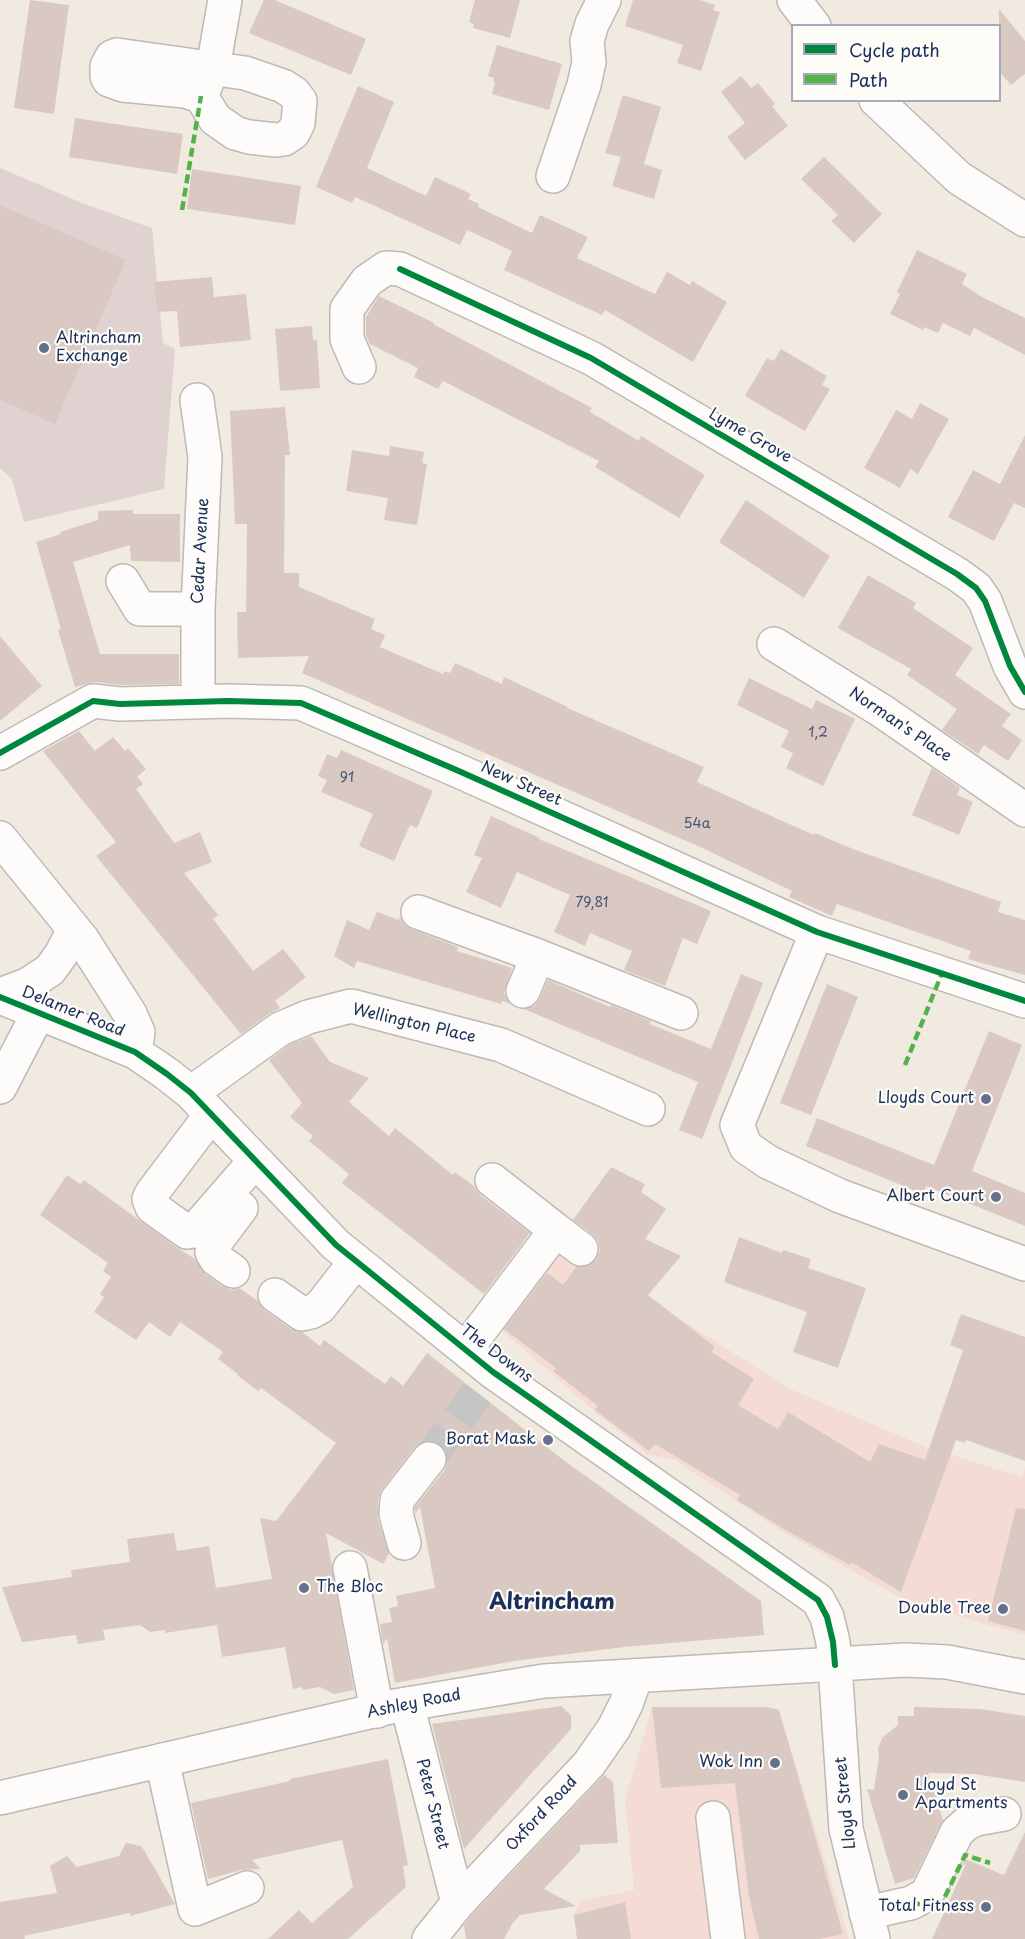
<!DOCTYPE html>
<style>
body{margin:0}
#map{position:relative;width:1025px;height:1939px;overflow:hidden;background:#f1eae0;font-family:"Playpen Sans",sans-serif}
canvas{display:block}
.legend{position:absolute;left:791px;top:24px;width:210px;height:78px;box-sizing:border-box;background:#fdfcf7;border:2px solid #a3aaba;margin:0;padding:8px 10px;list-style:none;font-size:18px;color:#1b2f5e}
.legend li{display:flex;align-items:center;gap:12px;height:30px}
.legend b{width:30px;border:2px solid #a3aaba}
</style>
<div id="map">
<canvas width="1025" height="1939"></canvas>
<ul class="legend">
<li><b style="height:8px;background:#00873e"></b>Cycle path</li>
<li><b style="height:8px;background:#55b248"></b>Path</li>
</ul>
</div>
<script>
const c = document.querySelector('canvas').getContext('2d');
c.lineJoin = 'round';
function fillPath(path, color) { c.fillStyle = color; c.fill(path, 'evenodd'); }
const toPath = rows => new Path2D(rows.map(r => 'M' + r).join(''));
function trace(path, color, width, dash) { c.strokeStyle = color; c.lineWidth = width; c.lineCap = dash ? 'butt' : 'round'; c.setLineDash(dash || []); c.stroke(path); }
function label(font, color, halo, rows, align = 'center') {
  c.font = font + ' "Playpen Sans",sans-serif'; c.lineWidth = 4.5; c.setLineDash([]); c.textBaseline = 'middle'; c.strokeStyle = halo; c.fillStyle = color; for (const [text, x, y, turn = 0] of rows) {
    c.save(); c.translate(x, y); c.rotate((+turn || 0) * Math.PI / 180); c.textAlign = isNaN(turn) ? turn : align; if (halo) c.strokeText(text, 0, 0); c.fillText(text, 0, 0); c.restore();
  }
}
const built = toPath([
 [558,1241,790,1389,926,1447,1022,1477,1025,1467,1025,1635,988,1625,899,1597,781,1531,675,1460,647,1454,594,1411,496,1325],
 [652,1707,766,1707,779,1710,849,1939,577,1939,574,1915,580,1901,634,1890,625,1800]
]);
const industrial = toPath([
 [0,168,82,203,152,228,163,343,175,349,164,489,24,522,12,479,0,468]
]);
const building = toPath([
 [30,0,69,5,54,114,14,108],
 [264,0,275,0,366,39,351,75,249,33],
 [475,0,520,0,510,38,473,28,474,24,469,22],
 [633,0,700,0,715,5,713,10,720,12,701,71,677,63,683,45,625,26],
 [999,9,1025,41,1025,74,1011,85,999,71],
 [497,45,562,64,549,110,492,94,495,82,493,81,494,78,488,76],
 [741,76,751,88,758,83,775,104,772,106,788,126,745,160,727,137,745,123,721,92],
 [358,86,394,102,367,168,426,196,435,177,471,194,468,199,479,204,478,207,532,233,540,215,588,237,577,258,655,294,667,272,690,285,692,281,727,302,693,362,605,310,602,315,504,270,512,251,467,230,460,245,355,197,352,203,316,187],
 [623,95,661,107,644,164,662,170,654,199,612,186,621,157,605,153],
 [75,118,183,134,177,174,69,157],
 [824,157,882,214,854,243,831,221,838,215,801,179],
 [192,169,301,186,295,225,187,209],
 [0,205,126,260,55,424,0,400],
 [917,250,967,274,962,284,982,297,1025,318,1025,355,974,328,970,336,943,323,938,333,924,327,923,330,890,314,900,294,897,292],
 [212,277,214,297,246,294,251,340,180,347,177,311,157,312,154,282],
 [379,296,434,323,433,324,592,408,590,412,639,441,641,436,705,475,679,518,595,467,599,461,443,381,438,389,414,377,418,368,370,344,366,335,366,317],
 [312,326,313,340,317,340,320,388,280,391,275,329],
 [781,349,827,376,822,385,830,389,805,431,745,396,767,358,774,361],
 [920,403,949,419,918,474,910,469,900,488,864,468,896,410,912,419],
 [285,407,290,455,285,455,284,573,299,573,299,587,375,619,371,629,385,635,380,647,443,674,445,671,450,673,455,663,502,684,504,677,568,707,567,708,704,767,697,782,769,815,814,835,815,833,853,849,1001,902,998,912,1025,920,1025,975,968,959,971,951,837,904,832,916,789,897,792,891,700,847,302,673,309,656,238,658,237,612,246,612,247,524,235,524,230,411],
 [1025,435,1025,508,1014,503,994,541,948,517,973,470,1000,484],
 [390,446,424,452,422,463,427,464,417,525,384,520,388,498,346,491,352,450,389,456],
 [746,500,830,556,804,598,719,542],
 [133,510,133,514,180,514,180,562,131,561,130,545,73,562,100,654,179,654,179,684,121,685,95,682,75,687,58,630,61,629,36,542,61,534,60,532,98,520,98,511],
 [868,575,916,603,913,608,973,648,955,675,1011,714,1002,726,1022,740,1008,761,984,745,978,754,942,730,957,709,907,675,911,669,838,628],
 [0,636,42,686,0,721],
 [749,678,812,709,816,700,855,719,823,786,786,768,793,753,781,747,789,731,737,705],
 [79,731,95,751,113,737,125,751,128,748,146,769,137,777,143,784,136,789,174,843,200,832,212,862,184,873,218,915,213,919,253,971,283,949,306,977,275,1001,280,1008,269,1014,241,1034,96,856,116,842,43,751],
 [341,750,433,791,417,828,410,825,394,861,359,846,373,814,321,792,327,780,318,776,327,754,337,758],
 [932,768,960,788,957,795,973,802,959,835,912,815],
 [491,816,540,838,539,839,711,911,697,944,683,938,665,986,624,970,632,951,590,933,585,946,554,932,570,895,517,872,501,908,466,892,482,858,474,855],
 [377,912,399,920,400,917,404,924,411,929,458,947,457,951,512,968,504,993,510,1004,502,1001,501,1004,357,961,354,968,334,956,347,920,369,930],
 [741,974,763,983,702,1139,679,1130,698,1082,524,1009,535,1006,540,998,548,980,610,1007,611,1005,651,1021,650,1024,711,1049],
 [827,984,858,997,811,1115,780,1103],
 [989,1031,1022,1045,972,1171,1025,1193,1025,1226,926,1186,923,1194,806,1146,817,1118,934,1165],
 [311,1036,330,1062,369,1078,349,1102,389,1136,395,1128,453,1175,455,1172,475,1187,480,1195,530,1233,484,1294,342,1183,349,1174,309,1141,313,1136,290,1117,302,1103,269,1060,289,1045],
 [611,1167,645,1184,641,1192,666,1209,645,1239,681,1256,648,1295,715,1347,711,1352,754,1379,738,1405,778,1429,788,1412,870,1462,879,1444,925,1460,963,1350,950,1345,961,1314,1025,1337,1025,1461,966,1440,965,1443,956,1440,901,1592,851,1562,850,1565,787,1531,737,1500,740,1495,655,1444,649,1451,595,1410,598,1406,553,1371,556,1368,504,1329,547,1273,563,1285,576,1267,588,1266,596,1260,600,1251,598,1241,592,1234,573,1220],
 [67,1175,80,1184,84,1180,176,1247,195,1259,205,1274,222,1286,231,1290,239,1288,258,1301,264,1310,291,1329,302,1332,320,1346,324,1340,385,1384,391,1376,403,1386,427,1353,566,1462,761,1601,764,1635,624,1647,514,1661,395,1683,387,1638,383,1644,380,1624,392,1622,389,1608,398,1606,396,1596,435,1588,420,1507,415,1514,415,1507,444,1471,447,1462,447,1453,441,1445,431,1440,421,1442,415,1447,382,1489,378,1499,378,1519,389,1554,383,1564,326,1533,354,1690,334,1694,320,1687,303,1690,302,1687,293,1689,285,1647,222,1657,217,1625,165,1633,165,1630,150,1632,140,1625,103,1630,105,1640,78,1644,76,1635,22,1642,2,1587,72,1577,71,1570,130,1562,127,1539,174,1533,177,1551,209,1546,216,1588,272,1579,260,1518,276,1521,336,1443,261,1388,258,1391,237,1375,238,1374,218,1359,223,1352,180,1322,170,1337,149,1322,136,1340,94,1312,104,1297,100,1294,111,1277,103,1271,108,1263,40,1215],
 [739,1237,782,1253,783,1250,811,1259,808,1268,866,1288,838,1368,793,1352,807,1312,724,1282],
 [1016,1508,1025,1509,1025,1631,988,1621],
 [561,1706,571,1715,571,1729,464,1849,432,1724],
 [652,1707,766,1707,779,1710,843,1934,819,1939,759,1939,749,1896,735,1783,661,1788],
 [914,1707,980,1709,1025,1716,1025,1782,975,1774,928,1773,943,1820,914,1878,895,1884,867,1789,874,1790,879,1757,878,1749,882,1738,898,1725,898,1716,914,1716],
 [388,1759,408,1865,403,1866,406,1887,348,1939,268,1939,299,1910,312,1923,353,1887,342,1840,252,1860,261,1869,241,1870,208,1879,191,1803,290,1781,290,1779],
 [604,1775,613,1782,618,1843,580,1845,580,1851,544,1889,576,1906,520,1915,512,1924,504,1939,466,1939,464,1925,472,1915],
 [1025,1832,1025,1939,932,1939,966,1864,962,1865,965,1859,1004,1875],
 [126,1843,141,1846,144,1850,175,1904,130,1916,130,1913,24,1936,25,1939,0,1939,0,1902,57,1893,50,1866,67,1856,77,1867,119,1856],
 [625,1902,631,1939,577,1939,574,1915]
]);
const minorTunnel = toPath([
 [429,1459,477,1393]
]);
const minor = toPath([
 [794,0,814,26],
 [117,55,245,73,283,86,294,93,300,101,298,123,293,133,284,139,276,140,249,137,235,133,215,119,201,96,185,91,123,85,109,80,107,76,107,66,112,57,117,55],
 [204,89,213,68,225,0],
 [876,100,959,178,1025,220],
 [553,176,584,85,589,62,587,41,592,24,604,0],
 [359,367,347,339,347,309,367,281,386,268,400,269,591,358,957,574,976,588,985,601,1010,666,1025,692],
 [197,400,205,457,198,609,198,702],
 [123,581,140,609,198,609],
 [774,644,882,711,1025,810],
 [0,753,93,701,120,704,228,701,301,703,461,772,817,932,1025,1001],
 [0,838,82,939,130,1014,138,1032,135,1052],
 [418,912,538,956,681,1013],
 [817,932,737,1125,746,1147,768,1162,840,1196,1025,1264],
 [523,991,538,956],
 [0,995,27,985,50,970,62,953,74,929],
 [0,997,135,1052,167,1074,191,1093,336,1245,356,1261,493,1372,818,1600,827,1617,833,1642,835,1665],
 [0,1087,39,1012],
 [191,1093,280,1029,308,1017,351,1006,501,1045,648,1109],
 [211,1115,152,1193,149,1199,152,1207,187,1232,194,1231,255,1161],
 [556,1230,581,1249],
 [233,1271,216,1259,212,1252,214,1244,241,1208],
 [275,1295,302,1314,311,1312,320,1307,356,1261],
 [466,1349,556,1230,492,1180],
 [404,1543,396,1514,397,1500,429,1459],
 [350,1568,377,1711],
 [407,1704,458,1903],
 [162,1760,195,1909,247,1888],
 [713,1818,728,1939],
 [866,1913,911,1903,924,1896,929,1890,957,1832,966,1824,976,1819,1004,1814],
 [429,1939,458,1903,589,1764,614,1728,626,1704,636,1676]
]);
const major = toPath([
 [835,1665,846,1829,873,1939],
 [0,1798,395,1706,544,1681,905,1660,947,1662,1025,1677]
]);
const quiet = toPath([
 [182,210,201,96],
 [905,1065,942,973],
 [911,1903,940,1907,965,1855,990,1863]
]);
const cycleway = toPath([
 [400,269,591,358,957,574,976,588,985,601,1010,666,1025,692],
 [0,753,93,701,120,704,228,701,301,703,461,772,817,932,1025,1001],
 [0,997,135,1052,167,1074,191,1093,336,1245,356,1261,493,1372,818,1600,827,1617,833,1642,835,1665]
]);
const markers = [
 [44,348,6,"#66708c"],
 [986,1099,6,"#66708c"],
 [996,1197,6,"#66708c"],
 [548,1440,6,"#66708c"],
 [304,1588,6,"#66708c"],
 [1003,1609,6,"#66708c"],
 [775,1763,6,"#66708c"],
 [903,1795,6,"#66708c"],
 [986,1907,6,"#66708c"]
];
const numberNames = [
 ["1,2",818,733],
 ["91",347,778],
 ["54a",697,824],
 ["79,81",592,903]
];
const poiNames = [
 ["Altrincham",56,339,"left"],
 ["Exchange",56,357,"left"],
 ["Lloyds Court",974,1099],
 ["Albert Court",984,1197],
 ["Borat Mask",536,1440],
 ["The Bloc",316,1588,"left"],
 ["Double Tree",991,1609],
 ["Wok Inn",763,1763],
 ["Lloyd St",915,1786,"left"],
 ["Apartments",915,1804,"left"],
 ["Total Fitness",974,1907]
];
const streetNames = [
 ["Lyme Grove",750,436,30],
 ["Cedar Avenue",201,551,-87],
 ["Norman's Place",900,725,34],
 ["New Street",521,784,24],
 ["Delamer Road",73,1012,22],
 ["Wellington Place",414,1024,13],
 ["The Downs",496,1354,37],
 ["Ashley Road",414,1704,-11],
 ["Lloyd Street",846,1803,-96],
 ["Peter Street",432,1804,76],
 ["Oxford Road",542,1814,-47]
];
const districtNames = [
 ["Altrincham",552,1603]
];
fillPath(built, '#f4dcd4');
fillPath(industrial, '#e0d2d0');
fillPath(building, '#dac9c3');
trace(minorTunnel, '#c6c5c6', 33, [33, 16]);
trace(minor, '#bcb9b7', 36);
trace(major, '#bcb9b7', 36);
trace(minor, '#fdfcfa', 33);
trace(major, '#fdfcfa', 33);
trace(quiet, '#55b248', 4.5, [9, 4.5]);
trace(cycleway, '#00873e', 6);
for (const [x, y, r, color] of markers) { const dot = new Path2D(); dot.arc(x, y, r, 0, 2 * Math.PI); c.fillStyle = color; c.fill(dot); trace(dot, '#fdfcf7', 2); }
label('14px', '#4b5677', null, numberNames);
label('16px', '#1b2f5e', '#fdfcf7', poiNames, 'right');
label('16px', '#1b2f5e', '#fdfcf7', streetNames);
label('bold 22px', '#1b2f5e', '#fdfcf7', districtNames);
</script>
